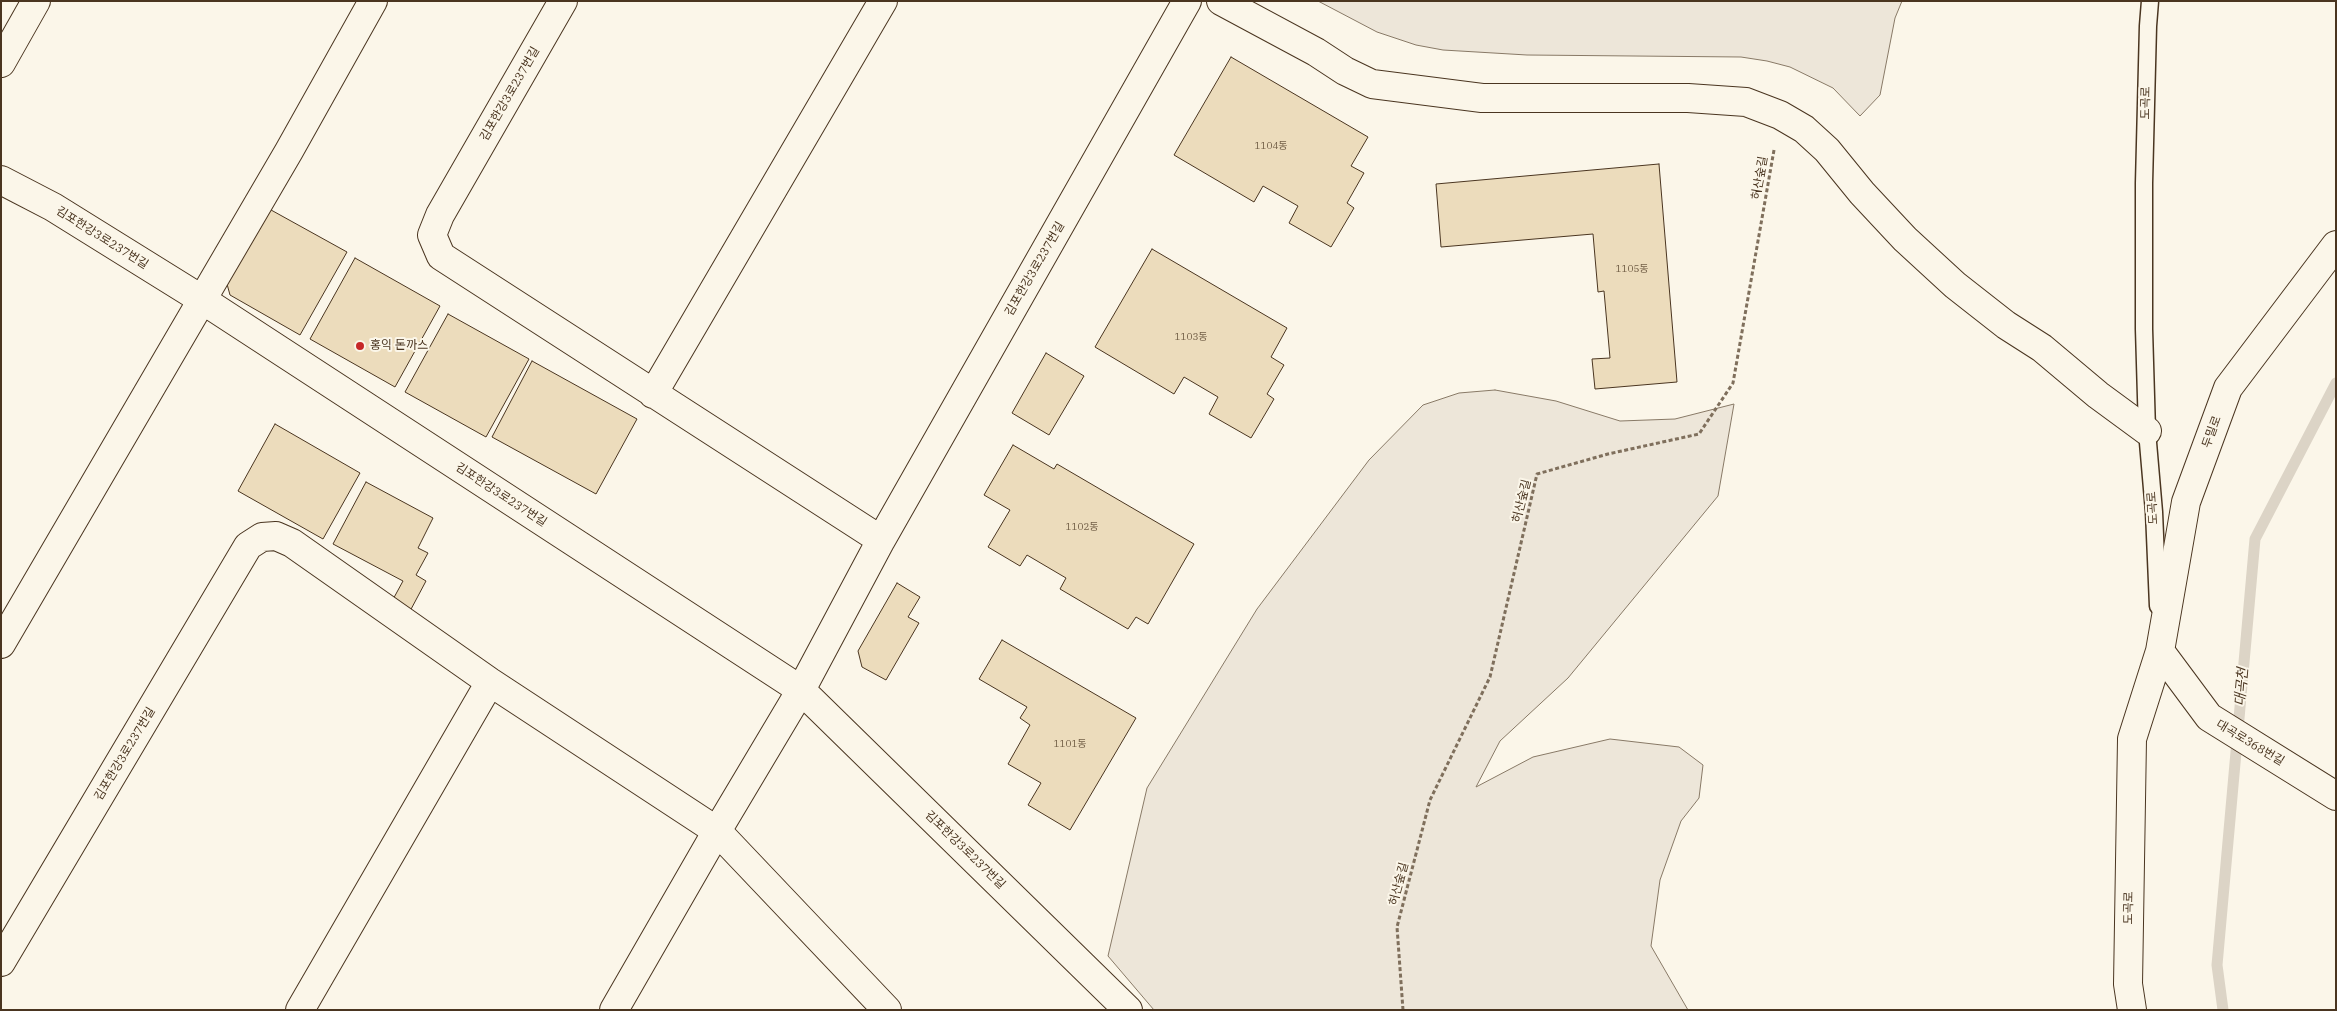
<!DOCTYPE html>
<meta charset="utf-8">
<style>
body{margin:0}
#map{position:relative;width:2337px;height:1011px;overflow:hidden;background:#fbf6e9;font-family:"IBM Plex Serif",serif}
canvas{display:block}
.frame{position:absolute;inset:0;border:2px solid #4a3520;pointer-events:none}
</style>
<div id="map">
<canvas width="2337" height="1011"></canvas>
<div class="frame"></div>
</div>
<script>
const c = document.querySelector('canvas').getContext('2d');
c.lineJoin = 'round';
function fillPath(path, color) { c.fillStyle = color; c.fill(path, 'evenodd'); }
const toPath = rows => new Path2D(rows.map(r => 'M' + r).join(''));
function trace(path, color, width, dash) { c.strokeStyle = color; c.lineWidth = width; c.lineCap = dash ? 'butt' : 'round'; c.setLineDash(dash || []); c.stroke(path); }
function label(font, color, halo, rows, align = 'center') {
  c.font = font + ' "IBM Plex Serif","Noto Sans KR",serif'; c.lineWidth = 4; c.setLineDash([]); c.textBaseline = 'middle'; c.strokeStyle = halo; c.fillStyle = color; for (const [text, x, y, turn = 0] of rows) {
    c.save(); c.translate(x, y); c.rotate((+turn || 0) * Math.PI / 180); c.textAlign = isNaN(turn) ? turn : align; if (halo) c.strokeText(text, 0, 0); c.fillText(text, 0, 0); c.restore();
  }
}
const green = toPath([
 [1318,1,1902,1,1895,18,1880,95,1860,116,1833,88,1790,67,1767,61,1741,57,1527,55,1443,50,1416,45,1377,32,1318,1],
 [1495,390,1556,401,1620,421,1675,419,1734,404,1718,496,1568,678,1500,741,1476,787,1533,757,1610,739,1679,747,1703,765,1699,798,1681,821,1660,880,1651,946,1688,1010,1154,1010,1108,956,1147,788,1257,609,1369,460,1423,405,1459,393,1495,390]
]);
const stream = toPath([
 [2223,1010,2217,965,2255,539,2336,383]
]);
const building = toPath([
 [1231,57,1368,137,1351,166,1364,173,1347,203,1354,208,1331,247,1289,223,1298,206,1263,186,1254,202,1174,155,1231,57],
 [1659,164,1677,382,1595,389,1592,359,1610,358,1604,291,1598,292,1593,234,1441,247,1436,184,1659,164],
 [262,205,347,252,300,335,230,295,224,273,262,205],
 [1152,249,1287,328,1271,357,1284,365,1267,394,1274,399,1251,438,1209,414,1218,397,1184,377,1174,394,1095,347,1152,249],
 [355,258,440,306,395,387,310,339,355,258],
 [448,314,529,359,486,437,405,392,448,314],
 [1046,353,1084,376,1049,435,1012,413,1046,353],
 [532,361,637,419,596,494,492,437,532,361],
 [275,424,360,473,323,539,238,491,275,424],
 [1013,445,1054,469,1057,464,1194,544,1148,624,1136,617,1128,629,1060,589,1066,578,1027,555,1020,566,988,547,1010,510,984,495,1013,445],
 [366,482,433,518,418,548,428,553,416,575,426,581,409,613,391,603,403,581,333,544,366,482],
 [897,583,920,597,908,617,919,623,886,680,862,667,858,651,897,583],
 [1002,640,1136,718,1070,830,1028,805,1041,783,1008,764,1030,725,1020,718,1027,707,979,679,1002,640]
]);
const path = toPath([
 [1403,1010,1397,927,1430,800,1490,677,1537,474,1608,454,1699,434,1733,383,1774,150]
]);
const service = toPath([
 [2150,1,2148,26,2144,183,2144,329,2147,431,2154,512,2158,606]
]);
const minor = toPath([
 [563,1,440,215,432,235,441,256,881,540],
 [1221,1,1316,52,1345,71,1372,84,1482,98,1688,98,1746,102,1780,115,1804,129,1827,150,1862,193,1905,239,1955,285,2006,325,2042,348,2098,395,2147,431],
 [1,180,53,207,201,299,801,690,1128,1010],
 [653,394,883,1],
 [1,644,289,151,373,1],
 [2160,651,2209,717,2336,796],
 [1,962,248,546,262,537,276,536,292,543,490,682,717,831,887,1010],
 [300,1010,490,682],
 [614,1010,717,831,801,690,881,540,1187,1],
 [2132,1010,2128,984,2132,739,2160,651,2186,502,2228,388,2336,245]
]);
const tertiary = toPath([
 [1,63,36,1]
]);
const markers = [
 [360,346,5,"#c62828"]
];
const numberNames = [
 ["1104동",1271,146],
 ["1105동",1632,269],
 ["1103동",1191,337],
 ["1102동",1082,527],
 ["1101동",1070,744]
];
const streetNames = [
 ["김포한강3로237번길",510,94,-60],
 ["도곡로",2146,103,-89],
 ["허산숲길",1760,178,-80],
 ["김포한강3로237번길",102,238,32],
 ["김포한강3로237번길",1035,269,-60],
 ["두밀로",2212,432,-70],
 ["김포한강3로237번길",501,495,33],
 ["허산숲길",1522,501,-76],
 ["도곡로",2153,508,-94],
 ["대곡로368번길",2250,743,31],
 ["김포한강3로237번길",125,754,-59],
 ["김포한강3로237번길",965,850,44],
 ["허산숲길",1399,884,-75],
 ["도곡로",2129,908,-89]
];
const poiNames = [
 ["홍익 돈까스",370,346]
];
const waterNames = [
 ["대곡천",2242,687,-85]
];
fillPath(green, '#ede6d9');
trace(green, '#887966', 1);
trace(stream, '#dcd4c6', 11);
fillPath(building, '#ecdcbc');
trace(building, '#4a3520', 1);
trace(service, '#4a3520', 19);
trace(minor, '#4a3520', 30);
trace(tertiary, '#4a3520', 30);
trace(path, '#7f6f5c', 3, [4, 2.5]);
trace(service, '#fbf6e9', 16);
trace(minor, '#fbf6e9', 28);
trace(tertiary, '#fbf6e9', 28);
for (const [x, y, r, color] of markers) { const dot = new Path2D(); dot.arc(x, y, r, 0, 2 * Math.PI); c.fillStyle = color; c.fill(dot); trace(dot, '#fbf6e9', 2); }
label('10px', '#725f47', null, numberNames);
label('12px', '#4a3520', '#fbf6e9', streetNames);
label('12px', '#4a3520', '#fbf6e9', poiNames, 'left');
label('italic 14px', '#4a3520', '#fbf6e9', waterNames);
</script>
